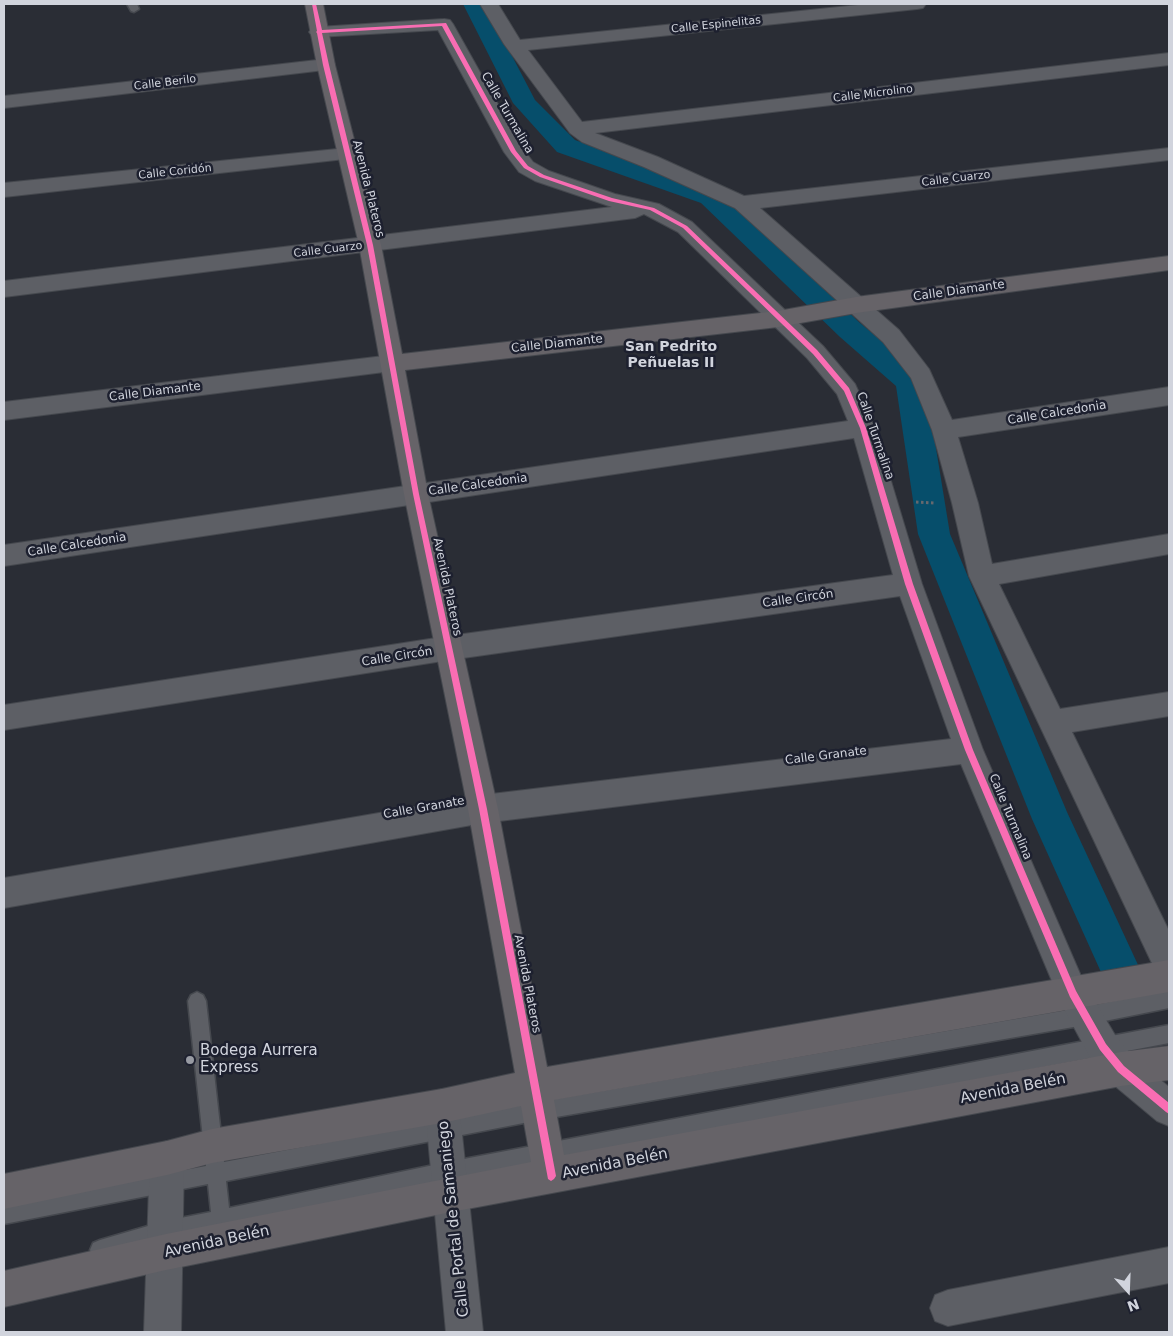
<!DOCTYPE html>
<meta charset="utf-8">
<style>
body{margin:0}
#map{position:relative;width:1173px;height:1336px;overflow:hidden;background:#2a2d35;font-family:"DejaVu Sans",sans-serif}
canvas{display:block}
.frame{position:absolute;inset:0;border:5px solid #d1d4dd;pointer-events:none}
.north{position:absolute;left:1103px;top:1266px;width:50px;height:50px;-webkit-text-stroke:4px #1d202f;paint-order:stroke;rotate:160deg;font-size:14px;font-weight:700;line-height:20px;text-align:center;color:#d1d4dd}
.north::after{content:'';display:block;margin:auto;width:18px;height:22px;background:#d1d4dd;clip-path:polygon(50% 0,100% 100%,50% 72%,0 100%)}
</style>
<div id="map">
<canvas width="1173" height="1336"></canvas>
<div class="frame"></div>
<div class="north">N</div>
</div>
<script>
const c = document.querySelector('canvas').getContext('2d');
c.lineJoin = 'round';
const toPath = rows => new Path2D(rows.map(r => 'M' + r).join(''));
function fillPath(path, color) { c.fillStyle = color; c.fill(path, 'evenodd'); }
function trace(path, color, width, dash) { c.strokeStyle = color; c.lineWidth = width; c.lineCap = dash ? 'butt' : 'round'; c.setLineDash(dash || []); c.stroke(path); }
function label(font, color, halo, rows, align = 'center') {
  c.font = font + ' "DejaVu Sans",sans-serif'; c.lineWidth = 5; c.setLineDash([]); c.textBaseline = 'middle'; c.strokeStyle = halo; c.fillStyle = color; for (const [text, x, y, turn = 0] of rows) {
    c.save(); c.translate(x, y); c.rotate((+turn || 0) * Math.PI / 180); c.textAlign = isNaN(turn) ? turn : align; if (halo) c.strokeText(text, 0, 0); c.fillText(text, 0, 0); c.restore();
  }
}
const canal = toPath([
 [463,4,485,4,535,100,575,140,719,191,860,323,921,373,925,381,950,534,1067,812,1139,967,1133,981,1119,987,1105,981,1032,819,918,534,896,386,840,337,701,203,557,152,513,103,463,4]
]);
const path = toPath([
 [916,502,935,503]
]);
const lane = toPath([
 [127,4,137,4,139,9,134,12,131,11,127,4],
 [1169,990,1169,1008,1085,1025,539,1120,226,1181,229,1208,448,1162,1169,1025,1169,1043,448,1180,232,1227,229,1235,222,1238,215,1235,213,1230,165,1241,100,1260,93,1257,90,1250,93,1243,100,1240,165,1221,211,1212,208,1184,4,1224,4,1204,206,1166,188,1001,191,995,197,992,203,995,206,1001,224,1162,539,1102,1085,1007,1169,990]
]);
const street = toPath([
 [480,4,498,4,520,40,868,4,926,4,923,8,917,9,528,50,582,122,1169,53,1169,65,595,133,658,157,744,196,1169,148,1169,160,760,208,899,330,929,369,952,420,1169,387,1169,405,958,437,978,503,992,564,1169,534,1169,554,999,584,1060,709,1169,692,1169,716,1072,732,1169,931,1169,981,1158,976,969,576,952,503,932,430,911,378,883,342,735,208,644,167,582,142,570,133,504,44,480,4],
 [444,19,450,20,453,24,523,149,533,162,549,171,615,194,659,204,692,222,823,346,855,384,875,428,922,584,983,750,1084,983,1115,1035,1133,1057,1169,1087,1169,1126,1157,1121,1109,1081,1091,1059,1062,1005,961,764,483,823,4,908,4,878,483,795,951,739,900,596,449,660,4,730,4,705,449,636,893,575,854,438,4,566,4,545,848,421,837,394,807,358,678,232,644,214,635,218,4,297,4,281,612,207,535,181,519,172,504,152,438,30,318,37,312,36,309,32,312,28,318,27,444,19],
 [326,59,333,61,335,65,333,69,4,108,4,96,326,59],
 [347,148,354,150,357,154,354,158,4,197,4,183,347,148],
 [392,355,400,357,404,363,400,369,392,371,4,420,4,402,392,355],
 [442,1089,454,1094,459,1106,483,1332,446,1332,425,1106,430,1094,442,1089],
 [167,1141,179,1146,184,1158,181,1332,144,1332,150,1158,155,1146,167,1141],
 [1169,1247,1169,1283,948,1326,935,1321,930,1308,935,1295,948,1290,1169,1247]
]);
const secondary = toPath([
 [305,4,323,4,335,65,381,245,402,354,778,311,856,297,1169,256,1169,270,856,313,778,327,405,370,428,494,498,809,547,1067,1169,960,1169,992,554,1100,564,1155,1121,1052,1169,1046,1169,1080,1121,1086,451,1212,166,1270,4,1307,4,1271,166,1234,531,1162,521,1106,442,1123,212,1163,167,1175,4,1209,4,1174,167,1141,212,1129,442,1089,515,1073,468,809,404,494,359,245,317,65,305,4]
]);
const cycleway = toPath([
 [312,4,316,4,322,30,446,23,516,151,528,166,544,175,612,198,654,208,687,226,817,350,849,388,866,428,913,584,973,750,1076,991,1106,1044,1124,1066,1169,1103,1169,1114,1166,1112,1118,1072,1100,1050,1070,997,965,750,905,584,860,428,844,391,813,354,683,228,650,210,609,201,540,177,524,168,511,152,442,26,322,33,329,65,373,245,419,494,487,809,556,1176,554,1179,551,1181,548,1179,479,809,413,494,367,245,323,65,317,33,316,32,317,31,312,4]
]);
const markers = [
 [190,1060,5,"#979aa2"]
];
const farStreetnames = [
 ["Calle Espinelitas",716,25,-6],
 ["Calle Berilo",165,83,-7],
 ["Calle Microlino",873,94,-7],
 ["Calle Coridón",175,172,-6],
 ["Calle Cuarzo",956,179,-7],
 ["Calle Cuarzo",328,250,-7]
];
const streetNames = [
 ["Calle Turmalina",507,113,60],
 ["Avenida Plateros",368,189,76],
 ["Calle Diamante",959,291,-8],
 ["Calle Diamante",557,344,-6],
 ["Calle Diamante",155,392,-7],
 ["Calle Calcedonia",1057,413,-9],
 ["Calle Turmalina",875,436,71],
 ["Calle Calcedonia",478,485,-8],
 ["Calle Calcedonia",77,545,-9],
 ["Avenida Plateros",447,587,78],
 ["Calle Circón",798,599,-8],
 ["Calle Circón",397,657,-9],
 ["Calle Granate",826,756,-7],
 ["Calle Granate",424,808,-10],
 ["Calle Turmalina",1010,817,67],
 ["Avenida Plateros",527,984,79]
];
const neighbourhoodNames = [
 ["San Pedrito",671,347],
 ["Peñuelas II",671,363]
];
const nearPoinames = [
 ["Bodega Aurrera",200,1051],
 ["Express",200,1068]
];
const nearStreetnames = [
 ["Avenida Belén",1013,1089,-11],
 ["Avenida Belén",615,1164,-11],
 ["Calle Portal de Samaniego",454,1219,-96],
 ["Avenida Belén",217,1242,-12]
];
fillPath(canal, '#064e6b');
trace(lane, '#45484e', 3);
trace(street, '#45484e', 2);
trace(secondary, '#45484e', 2);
trace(path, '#66686e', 3, [2.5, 2.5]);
fillPath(lane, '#5d5f65');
fillPath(street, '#5d5f65');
fillPath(secondary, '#666368');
fillPath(cycleway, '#f96db3');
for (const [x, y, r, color] of markers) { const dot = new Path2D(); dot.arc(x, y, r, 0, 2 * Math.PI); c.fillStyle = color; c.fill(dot); trace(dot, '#1d202f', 2); }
label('11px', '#d1d4dd', '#1d202f', farStreetnames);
label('12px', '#d1d4dd', '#1d202f', streetNames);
label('bold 14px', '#d1d4dd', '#1d202f', neighbourhoodNames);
label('15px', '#d1d4dd', '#1d202f', nearPoinames, 'left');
label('15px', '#d1d4dd', '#1d202f', nearStreetnames);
</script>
